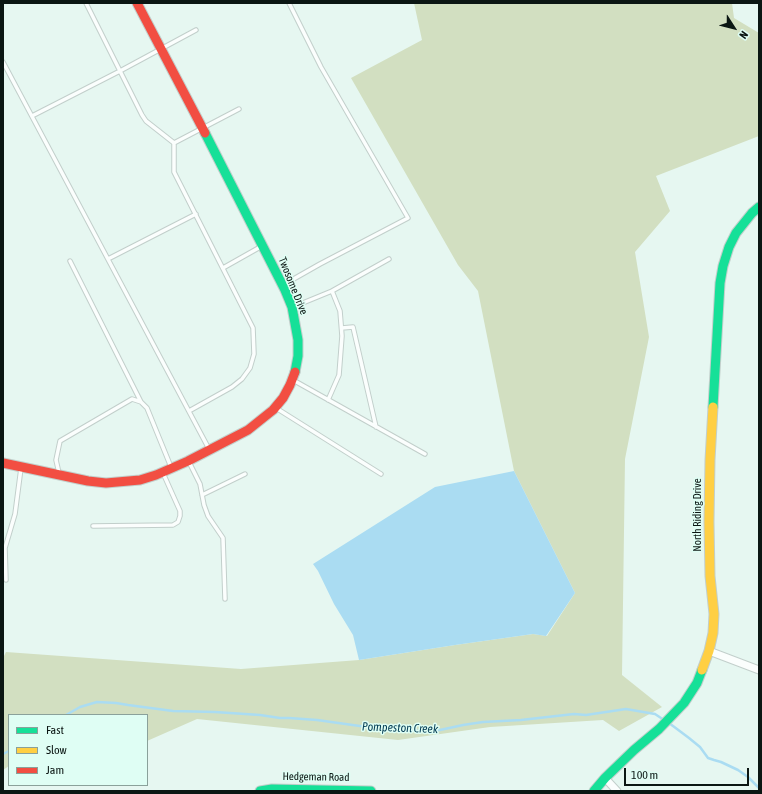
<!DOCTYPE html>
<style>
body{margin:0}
#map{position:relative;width:762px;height:794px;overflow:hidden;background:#e6f7f1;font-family:"Asap Condensed",sans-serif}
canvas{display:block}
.frame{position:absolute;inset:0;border:4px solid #0b1613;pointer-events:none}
.legend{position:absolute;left:8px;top:714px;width:140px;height:72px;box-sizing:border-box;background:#dffef4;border:1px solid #8aa19a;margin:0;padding:5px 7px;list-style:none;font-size:12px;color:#0b1613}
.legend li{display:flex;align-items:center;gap:8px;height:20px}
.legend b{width:20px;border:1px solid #8aa19a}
.north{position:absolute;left:714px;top:8px;width:40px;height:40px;-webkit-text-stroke:3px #dffef4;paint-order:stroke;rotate:126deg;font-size:11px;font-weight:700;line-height:16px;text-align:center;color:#0b1613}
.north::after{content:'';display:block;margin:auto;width:14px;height:18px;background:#0b1613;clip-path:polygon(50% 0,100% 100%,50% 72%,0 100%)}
.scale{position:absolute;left:624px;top:768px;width:125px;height:18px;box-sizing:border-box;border:2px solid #0b1613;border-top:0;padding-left:5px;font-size:12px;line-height:14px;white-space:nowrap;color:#0b1613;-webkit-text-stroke:3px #dffef4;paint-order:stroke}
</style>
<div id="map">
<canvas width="762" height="794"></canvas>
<div class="frame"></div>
<ul class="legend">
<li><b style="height:5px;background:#16e098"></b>Fast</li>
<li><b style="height:5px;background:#ffcf43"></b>Slow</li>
<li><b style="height:5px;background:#f24e42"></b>Jam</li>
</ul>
<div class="north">N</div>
<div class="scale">100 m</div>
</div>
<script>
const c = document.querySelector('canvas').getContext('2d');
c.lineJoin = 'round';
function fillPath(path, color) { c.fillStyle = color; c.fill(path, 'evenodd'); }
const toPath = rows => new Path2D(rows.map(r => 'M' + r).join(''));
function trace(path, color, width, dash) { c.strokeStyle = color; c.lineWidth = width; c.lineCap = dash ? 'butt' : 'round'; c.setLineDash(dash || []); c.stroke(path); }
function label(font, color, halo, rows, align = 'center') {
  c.font = font + ' "Asap Condensed",sans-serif'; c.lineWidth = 3; c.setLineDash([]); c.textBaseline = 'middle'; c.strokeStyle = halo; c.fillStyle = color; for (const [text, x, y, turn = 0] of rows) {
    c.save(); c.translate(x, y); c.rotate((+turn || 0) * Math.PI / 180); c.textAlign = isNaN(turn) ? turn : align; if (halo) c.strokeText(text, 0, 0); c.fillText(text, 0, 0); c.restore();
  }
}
const green = toPath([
 [414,3,732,3,734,18,759,33,759,136,656,176,670,211,635,252,649,337,625,459,622,675,662,707,619,731,603,720,490,727,398,740,197,719,147,741,147,715,9,715,9,766,3,770,3,658,6,652,241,669,359,660,455,645,533,634,547,636,575,593,514,471,478,291,458,265,351,78,422,40]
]);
const water = toPath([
 [514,471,575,593,546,636,533,634,455,645,359,660,353,635,334,604,318,571,313,564,435,487]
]);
const stream = toPath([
 [66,715,80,707,97,702,116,703,128,705,173,711,215,712,260,715,280,718,289,718,317,720,374,728,421,731,440,730,463,725,483,722,521,720,574,714,586,715,626,709,655,714,664,720],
 [669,723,689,738,700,747,708,758,714,760,721,762,738,770,748,777,759,788],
 [3,754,9,751]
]);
const lane = toPath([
 [86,3,142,115,146,121,174,143,174,172,253,328,254,354,250,368,242,379,232,387,189,411],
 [3,62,209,449],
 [32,116,120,71,196,30],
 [174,143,239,109],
 [108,259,196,214],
 [70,261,141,402],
 [223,268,262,246],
 [283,285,320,264,408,218,321,67,289,3],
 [332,291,389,259],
 [293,307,332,291,340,311,342,336,339,375,328,400],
 [342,328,353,327,376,427],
 [293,380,425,454],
 [276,408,381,474],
 [189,462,200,484,204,505,208,516,223,538,225,599],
 [59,473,56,460,60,441,132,399,141,402,147,408,171,467],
 [202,495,245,474],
 [93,526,173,525,178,522,180,516,180,511,163,473],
 [6,580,5,548,15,514,21,468]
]);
const street = toPath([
 [709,651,759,670],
 [605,778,617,791]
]);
const fast = toPath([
 [205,133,285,290,292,307,298,340,298,356,295,372],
 [713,407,720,283,723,266,729,247,736,233,752,213,759,207],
 [260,791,272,789,371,791],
 [594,791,605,778,634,750,659,729,684,703,697,683,702,670]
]);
const slow = toPath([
 [702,670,709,651,713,633,714,614,710,576,709,522,710,460,713,407]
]);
const jam = toPath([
 [137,3,205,133],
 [3,463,88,481,106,483,140,480,156,475,188,461,248,430,273,410,283,398,290,385,295,372]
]);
const streetNames = [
 ["Twosome Drive",293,286,68],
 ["North Riding Drive",698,515,-90],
 ["Hedgeman Road",316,777,1]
];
const waterNames = [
 ["Pompeston Creek",400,728,2]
];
fillPath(green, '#d2dfc1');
fillPath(water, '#aadcf2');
trace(stream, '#aadcf2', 2.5);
trace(lane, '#c2cfcb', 5.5);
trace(street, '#c2cfcb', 9);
trace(fast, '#c2cfcb', 11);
trace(slow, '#c2cfcb', 11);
trace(jam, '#c2cfcb', 11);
trace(lane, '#fbfefd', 3.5);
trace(street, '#fbfefd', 7);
trace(fast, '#16e098', 9);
trace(slow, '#ffcf43', 9);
trace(jam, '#f24e42', 9);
label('11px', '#0b1613', '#dffef4', streetNames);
label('italic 12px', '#084057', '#dffef4', waterNames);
</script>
